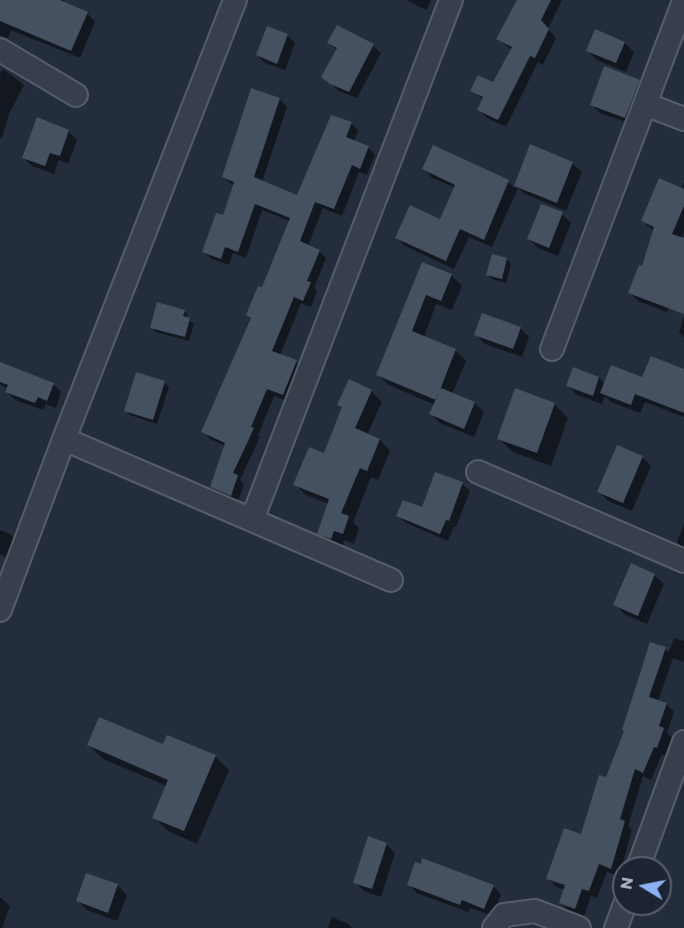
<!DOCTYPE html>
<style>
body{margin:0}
#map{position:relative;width:684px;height:928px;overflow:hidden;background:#242d3c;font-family:Commissioner,sans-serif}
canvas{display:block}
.north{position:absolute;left:612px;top:856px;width:60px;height:60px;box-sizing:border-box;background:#1d2431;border:2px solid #59606d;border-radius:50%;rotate:280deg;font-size:16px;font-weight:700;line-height:24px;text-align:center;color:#b3bac7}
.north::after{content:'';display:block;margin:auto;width:21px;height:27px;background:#8cb0f4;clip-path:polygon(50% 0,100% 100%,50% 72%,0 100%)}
</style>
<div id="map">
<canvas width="684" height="928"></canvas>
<div class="north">N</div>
</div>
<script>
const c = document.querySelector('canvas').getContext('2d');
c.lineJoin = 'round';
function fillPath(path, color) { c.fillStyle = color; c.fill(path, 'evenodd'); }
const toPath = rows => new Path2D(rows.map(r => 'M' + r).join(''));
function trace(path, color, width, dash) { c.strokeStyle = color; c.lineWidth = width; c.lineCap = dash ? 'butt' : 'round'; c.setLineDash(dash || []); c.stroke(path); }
const shadow = toPath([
 [0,0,64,0,63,3,87,13,95,22,80,58,11,30,8,38,0,35],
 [406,0,431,0,426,10],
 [518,0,562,0,548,29,556,38,543,65,538,62,506,127,487,118,479,110,484,100,472,91,493,84,512,50,498,39],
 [338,27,373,46,381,53,357,98,339,91,331,84,337,50,329,43],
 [287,35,295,43,285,70,265,63,257,55],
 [625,43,634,52,626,72,597,60,588,51],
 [3,69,24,85,9,114,2,138,0,138,0,74],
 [639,81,647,89,634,125,600,113,591,104],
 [280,99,287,107,262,182,298,197,351,123,358,130,354,142,368,147,375,155,367,175,359,172,342,216,323,208,308,246,319,251,326,258,314,288,317,291,311,307,301,303,280,356,296,362,303,369,290,402,274,396,258,435,260,437,240,480,244,484,238,502,219,494,212,487,226,446,210,439,203,431,252,319,247,315,263,289,290,221,262,210,246,258,233,253,229,265,212,259,204,252,224,217,234,186,223,177],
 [68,131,77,140,68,164,59,160,54,174,32,166,23,157],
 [531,146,572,163,582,172,566,211,525,194,518,188,492,247,469,237,454,269,405,246,396,237,441,221,456,188,432,178,424,169,508,182,515,188],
 [684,182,684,233,681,239,684,240,684,267,667,312,638,301,630,293,643,268,654,231,642,221,681,190],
 [562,214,571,223,558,256,538,248,529,239],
 [493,256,507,259,511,264,506,283,492,279,488,275],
 [423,264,451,275,462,286,452,310,436,304,424,337,455,350,466,361,452,394,475,403,484,412,474,437,440,423,431,414,435,405,389,385,378,375],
 [184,311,188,315,187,319,194,324,189,341,156,332,152,328],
 [684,316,684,338,679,332],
 [520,328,529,337,522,357,485,344,476,334],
 [0,367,53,384,61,392,56,408,46,404,43,410,15,400,7,392,8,389,0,384],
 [684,370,684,417,645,402,640,413,611,402,605,396,602,404,577,395,568,386,599,378,605,384],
 [350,381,372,392,382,402,367,435,380,440,390,451,378,480,371,477,353,522,359,528,354,544,345,540,341,549,330,544,319,533,329,504,306,495,295,484,325,455,343,409,339,405],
 [164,382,169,387,157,424,130,415,126,411],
 [554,404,568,418,551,466,513,452,499,439],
 [642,457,651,466,632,511,608,501,599,492],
 [462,484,470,491,456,527,454,526,448,541,406,523,398,516,423,509],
 [684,524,684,549,677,542],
 [0,530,10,534,18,542,11,559,0,554],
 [654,575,664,584,647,624,624,614,615,604],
 [674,638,684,641,684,662,673,658,658,701,666,704,674,712,667,733,672,737,665,756,662,754,651,780,643,776,628,826,632,830,619,876,607,872,597,898,591,896,584,916,569,911,561,903,565,890,556,887,548,878,582,836,607,779,626,732,651,644,669,652],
 [89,745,164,746,215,756,229,770,197,844,168,831,154,817,167,786,103,759],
 [386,844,395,853,381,897,364,891,355,882],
 [87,875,118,886,127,895,117,921,87,910,78,901],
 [409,884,493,886,501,894,493,916,470,908,468,912,417,893],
 [0,897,10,906,2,928,0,928],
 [332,917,348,924,352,928,328,928]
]);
const building = toPath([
 [0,0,60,0,88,12,71,51,0,21],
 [517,0,551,0,541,20,549,29,535,58,530,56,498,120,477,110,483,97,470,91,478,75,493,82,512,47,496,39],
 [337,25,374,44,349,92,330,84,321,77,337,48,327,43],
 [267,26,288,34,277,64,256,55],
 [595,29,625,42,616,63,586,51],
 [604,66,640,80,625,118,590,105],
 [251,88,280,98,254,177,297,195,331,115,352,122,346,137,369,146,360,169,352,165,334,209,315,202,300,241,320,250,307,281,311,282,303,301,294,297,272,351,297,360,283,395,267,389,251,427,254,428,233,473,238,475,231,496,210,487,225,443,201,432,251,318,246,315,258,286,262,287,290,218,255,204,238,252,225,247,221,259,202,252,216,213,223,215,234,182,222,177],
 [37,117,69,130,60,156,50,153,45,166,22,158],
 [530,144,573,162,557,203,514,186],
 [433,145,509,180,484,240,460,229,446,261,395,238,410,205,440,219,455,185,422,169],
 [659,178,684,189,684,206,672,234,684,238,684,314,628,293,639,265,642,266,654,227,641,221],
 [541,204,563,212,549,248,527,239],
 [492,254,507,258,502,279,486,275],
 [422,262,452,274,441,301,426,295,412,331,456,349,436,400,376,375],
 [157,302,185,310,183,316,190,318,185,337,150,328],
 [482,313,521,327,513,349,474,335],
 [651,356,684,369,684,413,635,394,631,405,600,393,611,365,642,377],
 [0,362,54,383,47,401,38,397,35,403,5,392,8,385,0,382],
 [573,367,599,377,593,396,566,386],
 [136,372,165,381,153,420,124,411],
 [349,379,372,390,355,428,380,439,367,471,360,468,341,513,349,516,343,534,334,531,331,539,317,534,329,499,293,485,309,447,324,453,342,407,337,405],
 [441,388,475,402,464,429,429,414],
 [515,388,555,403,537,453,497,439],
 [617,445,643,456,623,503,597,492],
 [435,472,463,482,449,521,446,520,440,534,396,516,403,500,422,507],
 [631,563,655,574,638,616,613,605],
 [650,642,666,647,649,697,667,703,659,726,664,728,657,748,654,747,643,773,635,769,620,819,625,821,611,869,599,864,589,891,582,889,575,909,559,903,565,885,546,879,564,828,581,834,599,775,606,777,624,731,622,730],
 [99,717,163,744,167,735,216,755,184,831,152,818,168,780,87,745],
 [368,836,387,843,372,889,353,883],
 [422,858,494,885,484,909,462,900,460,905,407,885,415,862,421,864],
 [86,873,118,884,108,913,76,901]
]);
const minor = toPath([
 [0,50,76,95],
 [645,104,684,119],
 [552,349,684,1],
 [64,439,391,580],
 [478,472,684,561],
 [252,520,451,0],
 [0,610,64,439,235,0],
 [638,868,684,742],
 [494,928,504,915,535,911,579,928],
 [616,928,625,904]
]);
fillPath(shadow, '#0007');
fillPath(building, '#455060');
trace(minor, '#565d6a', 26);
trace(minor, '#383f4c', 22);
</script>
